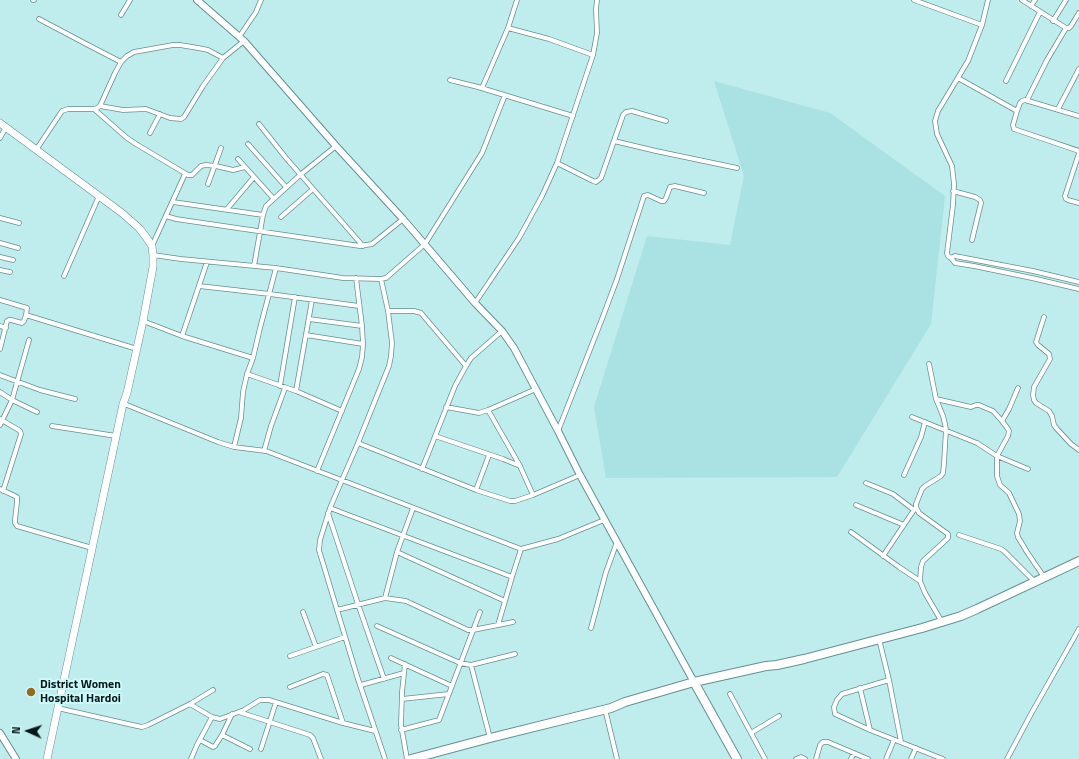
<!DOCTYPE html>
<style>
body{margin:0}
#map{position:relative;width:1079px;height:759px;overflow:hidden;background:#bfeced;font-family:"Titillium Web",sans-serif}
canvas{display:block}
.north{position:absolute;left:8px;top:711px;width:40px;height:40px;-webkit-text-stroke:3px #ccf9fa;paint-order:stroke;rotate:273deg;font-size:11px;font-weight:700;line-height:16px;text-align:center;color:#071818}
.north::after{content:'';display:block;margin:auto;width:14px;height:18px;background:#071818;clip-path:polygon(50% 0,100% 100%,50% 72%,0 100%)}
</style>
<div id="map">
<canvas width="1079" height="759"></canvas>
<div class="north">N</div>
</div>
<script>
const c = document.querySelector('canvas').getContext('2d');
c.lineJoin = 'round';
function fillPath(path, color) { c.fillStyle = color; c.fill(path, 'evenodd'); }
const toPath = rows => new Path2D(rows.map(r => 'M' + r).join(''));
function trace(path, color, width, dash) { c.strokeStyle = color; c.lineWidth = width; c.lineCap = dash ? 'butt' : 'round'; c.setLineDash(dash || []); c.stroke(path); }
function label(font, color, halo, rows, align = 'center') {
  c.font = font + ' "Titillium Web",sans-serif'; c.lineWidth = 4; c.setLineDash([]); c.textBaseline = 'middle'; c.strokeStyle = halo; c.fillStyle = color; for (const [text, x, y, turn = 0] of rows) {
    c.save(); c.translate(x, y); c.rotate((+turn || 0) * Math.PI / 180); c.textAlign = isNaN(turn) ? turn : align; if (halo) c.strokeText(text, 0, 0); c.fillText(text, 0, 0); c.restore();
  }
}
const built = toPath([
 [714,81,830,113,945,196,931,324,837,477,606,478,594,407,647,236,730,245,744,176]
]);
const street = toPath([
 [33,0,34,0],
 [914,0,982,25],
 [988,0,982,25,968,61,938,111,935,121,937,134,952,166,954,184,953,205,947,253,948,256,951,258,955,263,974,266,1032,278,1079,289],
 [1022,0,1066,28,1069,28,1071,26,1079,13],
 [1031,6,1035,0],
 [121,15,130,0],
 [39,19,90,46,121,62],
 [1053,21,1066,0],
 [508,28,549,39,593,55],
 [239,37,256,12,261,0],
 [958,78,1017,111,1013,125,1014,129,1079,151],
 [450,80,478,87,573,116],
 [1006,81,1040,12],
 [482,88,508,28,517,0],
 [1027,100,1047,60,1066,28],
 [100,106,123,110,146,109,170,118,181,119,184,117,203,86,223,58,244,41],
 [94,109,127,138,136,144,188,175,192,175,201,166,206,165,216,166,233,170,245,167],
 [1058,109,1079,69],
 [1017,111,1020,103,1022,101,1025,100,1079,116],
 [259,124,286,158,363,246],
 [150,133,160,114],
 [0,138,6,127],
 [614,141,656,151,737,168],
 [248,144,286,187],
 [36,150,62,111,68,109,94,109,97,108,100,106,115,73,121,62,127,56,134,52,173,45,180,45,198,48,208,50,223,58],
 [1079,153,1065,196,1066,199,1068,200,1079,203],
 [238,159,273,198],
 [557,163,593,181,596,182,601,178,623,115,626,112,632,111,666,121],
 [208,184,221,148],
 [953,191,975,197,980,200,981,203,972,240],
 [173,202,263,215],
 [227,209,254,177],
 [166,216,176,219,360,246,372,244,403,219],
 [281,217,313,189],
 [0,218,19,223],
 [0,243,18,248],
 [152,246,185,174],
 [153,255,181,259,276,268,343,278,381,279,386,278,425,244,482,153,505,95],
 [0,257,13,260],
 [951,258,955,256,1033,271,1079,282],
 [254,266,263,215,266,206,300,175,336,146],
 [0,270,10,272],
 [64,276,99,196],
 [381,279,388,311,392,343,391,356,389,366,358,443,330,508,320,540,319,550,357,676,385,759],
 [199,286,270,294,359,306],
 [0,300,27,308,26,315,137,349],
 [475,303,519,238,542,196,557,163,593,55,597,33,596,9,597,0],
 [388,311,414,311,421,313,466,366],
 [1044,317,1036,342,1038,345,1049,354,1050,359,1034,387,1033,395,1034,400,1036,403,1049,411,1052,416,1054,425,1057,429,1071,444,1079,450],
 [309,319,362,326],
 [143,321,182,336,253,358],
 [0,326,6,328],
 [306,335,363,344],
 [182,336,207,262],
 [0,349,7,321,9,320,11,320,22,323,24,321,26,315],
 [929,364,936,399,943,416,945,424,946,430,944,463,943,473,941,476,925,486,922,489,916,504,916,507,919,513,948,534,948,538,946,540,923,561,921,567,920,581,925,593,942,622],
 [247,374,296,391,342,411],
 [0,375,40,390,75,399],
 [280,386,295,297],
 [296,391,312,300],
 [0,392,12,400,37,412],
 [936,399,971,407,976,405,979,405,993,411,1002,421,1008,429,1009,431,1008,436,997,456,997,476,1000,485,1009,493,1019,514,1020,521,1017,533,1018,537,1027,552,1044,577],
 [123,404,127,405,218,442,234,447,266,451,274,454,521,549,558,539,604,520],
 [446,407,479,413,488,410,536,389],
 [488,410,520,466,533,495],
 [912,417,977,443,997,456,1028,469],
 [0,419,17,429,20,431,21,434,3,491],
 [1002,421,1009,409,1018,388],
 [0,425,12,400,29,340],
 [52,426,116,436],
 [558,431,602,319,617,279,644,196,648,195,661,201,664,201,666,198,670,187,675,186,704,193],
 [435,436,503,459,520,466],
 [358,443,476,490,510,501,515,501,533,495,580,475],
 [234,447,241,418,243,392,247,374,253,358,260,328,276,268],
 [264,451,271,426,285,388],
 [422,469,455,386,466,366,471,358,502,331],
 [317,471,359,369,362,357,363,344,362,326,356,278],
 [904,475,921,437,925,422],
 [866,483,893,494,914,510],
 [0,489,17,497,17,502,15,520,15,523,17,526,92,548],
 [476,490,489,455],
 [856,505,904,525],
 [330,508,489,568,512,577],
 [328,513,358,604,384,679],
 [851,532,899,567,920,581],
 [959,535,1001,549,1004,551,1035,582],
 [397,552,505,601],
 [883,556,916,507],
 [385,598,397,552,413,508],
 [337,610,385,598,406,601,468,630,473,630,513,622],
 [303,612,316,647],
 [498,625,512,577,521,549],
 [377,626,460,663,471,665,515,654],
 [591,628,606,572,617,542],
 [879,639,889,680,901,742],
 [290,656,345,637],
 [391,658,452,686],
 [405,664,402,692,401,725,407,759],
 [471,665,490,738],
 [889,680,842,694,837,700,834,707,835,714,870,730,943,759],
 [361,685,404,673],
 [290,687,323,674,327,675,343,723],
 [860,688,870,730],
 [730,694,765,759],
 [402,699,449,694],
 [190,704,212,717,220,719,244,710,260,700,269,700,343,723,375,731],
 [62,709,137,726,142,727,148,725,190,704,213,690],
 [605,709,617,759],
 [239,712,310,735,313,738,321,759],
 [401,730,439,720,480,612],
 [751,733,779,716],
 [222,735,250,749],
 [200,740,213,747,215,746,222,735,232,714],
 [261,749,276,702],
 [191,759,197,745,212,717],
 [796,759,801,757,805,759],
 [816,759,820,745,823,742,828,742,868,759],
 [851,759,854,753],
 [886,759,894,740],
 [911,759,916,748],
 [1007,759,1031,714,1079,629]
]);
const secondary = toPath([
 [197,0,244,41,336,146,403,219,475,303,502,331,514,348,558,431,580,475,694,682],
 [0,733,16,759]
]);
const primary = toPath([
 [0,123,122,213,139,228,146,237,152,246,153,255,153,267,143,321,127,393,123,404,47,759]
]);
const highway = toPath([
 [694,682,737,759],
 [411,759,490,738,611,708,625,702,694,682,766,666,777,665,804,659,922,628,961,616,977,609,1079,561]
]);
const markers = [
 [31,692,5,"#986b19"]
];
const poiNames = [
 ["District Women",40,685],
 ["Hospital Hardoi",40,699]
];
fillPath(built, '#aae1e2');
trace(street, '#669091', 5.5);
trace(secondary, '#669091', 8);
trace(primary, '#669091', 8);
trace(highway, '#669091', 10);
trace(street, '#fff', 4);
trace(secondary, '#fff', 6);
trace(primary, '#fff', 7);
trace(highway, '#fff', 8);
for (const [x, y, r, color] of markers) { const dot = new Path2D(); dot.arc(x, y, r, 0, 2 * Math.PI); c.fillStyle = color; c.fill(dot); trace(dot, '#ccf9fa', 1.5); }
label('bold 12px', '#071818', '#ccf9fa', poiNames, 'left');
</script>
